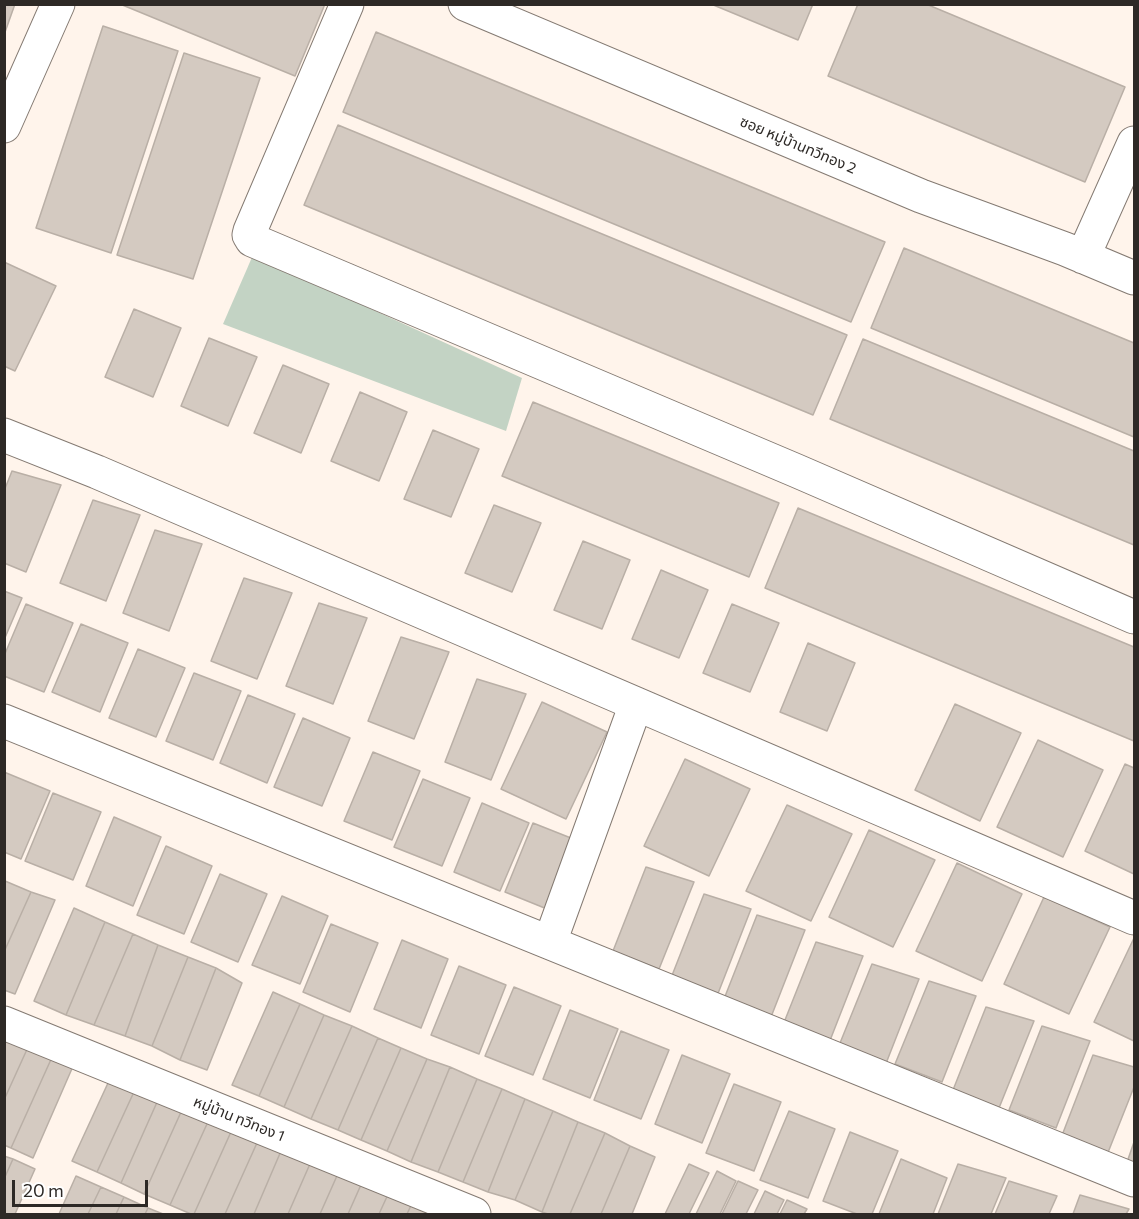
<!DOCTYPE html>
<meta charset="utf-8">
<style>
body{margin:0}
#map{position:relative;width:1139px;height:1219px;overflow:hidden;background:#fff4eb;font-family:Commissioner,sans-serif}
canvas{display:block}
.frame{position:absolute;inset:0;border:6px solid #2d2926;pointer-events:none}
.scale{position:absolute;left:12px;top:1180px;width:136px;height:27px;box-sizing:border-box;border:3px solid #2d2926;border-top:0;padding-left:8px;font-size:18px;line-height:21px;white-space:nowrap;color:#2d2926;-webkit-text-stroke:4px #fff;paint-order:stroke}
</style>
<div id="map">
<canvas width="1139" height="1219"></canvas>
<div class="frame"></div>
<div class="scale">20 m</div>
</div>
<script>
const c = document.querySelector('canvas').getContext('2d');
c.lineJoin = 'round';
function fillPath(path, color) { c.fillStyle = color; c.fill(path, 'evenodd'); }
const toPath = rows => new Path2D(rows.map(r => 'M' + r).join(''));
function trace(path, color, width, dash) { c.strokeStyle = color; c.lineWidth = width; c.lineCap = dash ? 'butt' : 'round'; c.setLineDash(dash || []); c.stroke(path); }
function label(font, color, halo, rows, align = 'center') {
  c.font = font + ' Commissioner,"Noto Sans Thai",sans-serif'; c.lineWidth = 5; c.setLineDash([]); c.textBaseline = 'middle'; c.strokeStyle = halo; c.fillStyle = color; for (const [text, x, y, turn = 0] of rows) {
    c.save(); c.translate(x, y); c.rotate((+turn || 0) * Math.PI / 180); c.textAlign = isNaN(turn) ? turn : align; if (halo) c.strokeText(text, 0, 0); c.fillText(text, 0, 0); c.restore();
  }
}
const green = toPath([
 [253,255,522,378,506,431,223,324]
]);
const building = toPath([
 [4,4,15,4,4,35,4,4],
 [120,4,325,4,295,76,120,4],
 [711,4,813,4,798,40,711,4],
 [858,4,926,4,1125,87,1085,182,828,76,858,4],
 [103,26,178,51,111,253,36,228,103,26],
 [376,32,885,242,851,322,343,112,376,32],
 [184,53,260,78,193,279,117,255,184,53],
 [338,125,847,335,813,415,304,205,338,125],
 [904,248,1134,343,1134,437,871,328,904,248],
 [4,262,56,286,15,371,4,366,4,262],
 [134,309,181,328,153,397,105,377,134,309],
 [209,338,257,357,228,426,181,406,209,338],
 [863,339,1134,451,1134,545,830,419,863,339],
 [283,365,329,384,301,453,254,433,283,365],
 [360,392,407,412,379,481,331,461,360,392],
 [533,402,779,503,749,577,502,476,533,402],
 [433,430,479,449,451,517,404,499,433,430],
 [12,471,61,485,26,572,4,563,4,491,12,471],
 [93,500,140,515,106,601,60,583,93,500],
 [494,505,541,523,512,592,465,573,494,505],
 [798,508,1134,647,1134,741,765,588,798,508],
 [155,530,202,544,169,631,123,613,155,530],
 [583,541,630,560,602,629,554,610,583,541],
 [661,570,708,590,679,658,632,639,661,570],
 [244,578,292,593,257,679,211,661,244,578],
 [4,591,22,598,4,640,4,591],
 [319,603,367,618,333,704,286,686,319,603],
 [26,604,73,623,44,692,4,676,4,656,26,604],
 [732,604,779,623,750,692,703,673,732,604],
 [81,624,128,643,100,712,52,692,81,624],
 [401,637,449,652,414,739,368,721,401,637],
 [808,643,855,663,827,731,780,712,808,643],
 [138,649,185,668,156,737,109,718,138,649],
 [194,673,241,691,213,760,166,741,194,673],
 [477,679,526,694,491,780,445,762,477,679],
 [248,695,295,714,267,783,220,763,248,695],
 [542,702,607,732,566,819,501,789,542,702],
 [955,704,1021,733,980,821,915,790,955,704],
 [303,718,350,738,322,806,274,787,303,718],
 [1038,740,1103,770,1063,857,997,827,1038,740],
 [373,752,420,771,392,840,344,821,373,752],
 [685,759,750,789,709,876,644,846,685,759],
 [1125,764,1134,768,1134,874,1085,851,1125,764],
 [4,772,50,791,21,859,4,852,4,772],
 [423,779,470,798,442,866,394,847,423,779],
 [53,793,101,812,73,880,25,861,53,793],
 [482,803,529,823,500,891,454,872,482,803],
 [787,805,852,834,811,921,746,891,787,805],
 [114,817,161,837,133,906,86,886,114,817],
 [533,823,581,842,552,911,505,892,533,823],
 [869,830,935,860,893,947,829,917,869,830],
 [166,846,212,866,184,934,137,915,166,846],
 [957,863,1022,894,982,981,916,951,957,863],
 [646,867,694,882,659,969,613,951,646,867],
 [220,874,267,894,238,962,191,942,220,874],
 [5,881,31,892,4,952,4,882,5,881],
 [31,892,55,900,15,994,4,990,4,952,31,892],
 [704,894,751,909,717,996,671,978,704,894],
 [282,896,328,916,300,984,252,965,282,896],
 [1044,897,1110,927,1069,1014,1004,984,1044,897],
 [74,908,105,922,66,1015,34,1001,74,908],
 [757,915,805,930,771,1017,724,999,757,915],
 [105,922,133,934,94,1025,66,1015,105,922],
 [331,924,378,943,350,1012,303,992,331,924],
 [133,934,158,945,125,1036,94,1025,133,934],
 [1134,938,1134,1041,1094,1022,1134,938],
 [402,940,448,959,421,1028,374,1009,402,940],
 [816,942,863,956,829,1043,783,1025,816,942],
 [158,945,188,957,152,1046,125,1036,158,945],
 [188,957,216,968,180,1060,152,1046,188,957],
 [872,964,919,979,885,1066,838,1048,872,964],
 [459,966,506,985,479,1054,431,1035,459,966],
 [216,968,242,983,207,1070,180,1060,216,968],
 [929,981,976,996,942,1082,895,1064,929,981],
 [514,987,561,1006,533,1075,485,1056,514,987],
 [273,992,300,1004,259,1096,232,1085,273,992],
 [300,1004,324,1015,284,1107,259,1096,300,1004],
 [986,1007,1034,1021,999,1108,953,1090,986,1007],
 [570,1010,618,1029,590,1098,543,1079,570,1010],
 [324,1015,352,1026,311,1119,284,1107,324,1015],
 [352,1026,378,1038,338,1130,311,1119,352,1026],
 [1042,1026,1090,1041,1056,1128,1009,1110,1042,1026],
 [621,1031,669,1050,641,1119,594,1100,621,1031],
 [4,1034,29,1045,4,1100,4,1034],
 [378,1038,401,1048,361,1140,338,1130,378,1038],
 [29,1045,53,1055,11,1148,4,1145,4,1100,29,1045],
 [401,1048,427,1059,387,1151,361,1140,401,1048],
 [53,1055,74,1064,33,1158,11,1148,53,1055],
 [682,1055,730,1074,702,1143,655,1124,682,1055],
 [1093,1055,1134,1067,1134,1087,1107,1155,1061,1138,1093,1055],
 [427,1059,450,1067,411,1162,387,1151,427,1059],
 [450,1067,477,1079,438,1172,411,1162,450,1067],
 [114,1070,139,1081,97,1172,72,1161,114,1070],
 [477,1079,502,1089,463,1182,438,1172,477,1079],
 [139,1081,162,1091,121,1183,97,1172,139,1081],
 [734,1084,781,1102,754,1171,706,1153,734,1084],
 [502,1089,525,1099,488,1192,463,1182,502,1089],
 [162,1091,186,1101,144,1194,121,1183,162,1091],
 [525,1099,553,1111,515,1200,488,1192,525,1099],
 [186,1101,212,1113,170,1205,144,1194,186,1101],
 [553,1111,578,1122,542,1212,515,1200,553,1111],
 [789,1111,835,1129,808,1198,760,1180,789,1111],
 [212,1113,235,1123,194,1214,191,1214,170,1205,212,1113],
 [578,1122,605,1133,570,1214,548,1214,542,1212,578,1122],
 [235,1123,261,1134,225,1214,194,1214,235,1123],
 [850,1132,898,1151,872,1214,857,1214,823,1201,850,1132],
 [605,1133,630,1146,601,1214,570,1214,605,1133],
 [261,1134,284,1144,254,1214,225,1214,261,1134],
 [1134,1142,1134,1168,1126,1165,1134,1142],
 [284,1144,313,1157,288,1214,254,1214,284,1144],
 [630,1146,655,1157,632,1214,601,1214,630,1146],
 [4,1156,13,1159,4,1179,4,1156],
 [313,1157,340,1169,320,1214,288,1214,313,1157],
 [13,1159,35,1169,15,1214,4,1214,4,1179,13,1159],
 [901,1159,947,1178,933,1214,879,1214,901,1159],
 [689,1164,709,1173,689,1214,665,1214,689,1164],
 [958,1164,1006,1178,991,1214,938,1214,958,1164],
 [340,1169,364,1178,348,1214,320,1214,340,1169],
 [717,1171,736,1181,720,1214,696,1214,717,1171],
 [76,1176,101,1187,88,1214,59,1214,76,1176],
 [364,1178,390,1190,379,1214,348,1214,364,1178],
 [738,1181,758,1190,746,1214,722,1214,738,1181],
 [1009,1181,1057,1196,1049,1214,995,1214,1009,1181],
 [101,1187,124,1197,116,1214,88,1214,101,1187],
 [390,1190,414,1199,407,1214,379,1214,390,1190],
 [765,1191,784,1200,777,1214,754,1214,765,1191],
 [1080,1195,1129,1209,1126,1214,1073,1214,1080,1195],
 [124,1197,148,1208,145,1214,116,1214,124,1197],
 [414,1199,438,1214,407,1214,414,1199],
 [787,1200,807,1209,804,1214,780,1214,787,1200],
 [148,1208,163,1214,145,1214,148,1208]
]);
const street = toPath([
 [347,4,250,231,249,235,252,240,797,471,1134,617],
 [465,4,921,196,1065,249,1134,278],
 [4,126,58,4],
 [1083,257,1134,143],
 [4,435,97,472,1134,918],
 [4,721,1134,1180],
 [550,942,636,704],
 [4,1023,474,1214]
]);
const streetNames = [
 ["ซอย หมู่บ้านทวีทอง 2",798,145,23],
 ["หมู่บ้าน ทวีทอง 1",239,1119,22]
];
fillPath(green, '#c3d3c4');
fillPath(building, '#d4cac1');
trace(building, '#b9afa6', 1.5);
trace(street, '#847a72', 35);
trace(street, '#fff', 33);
label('15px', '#2d2926', '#fff', streetNames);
</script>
